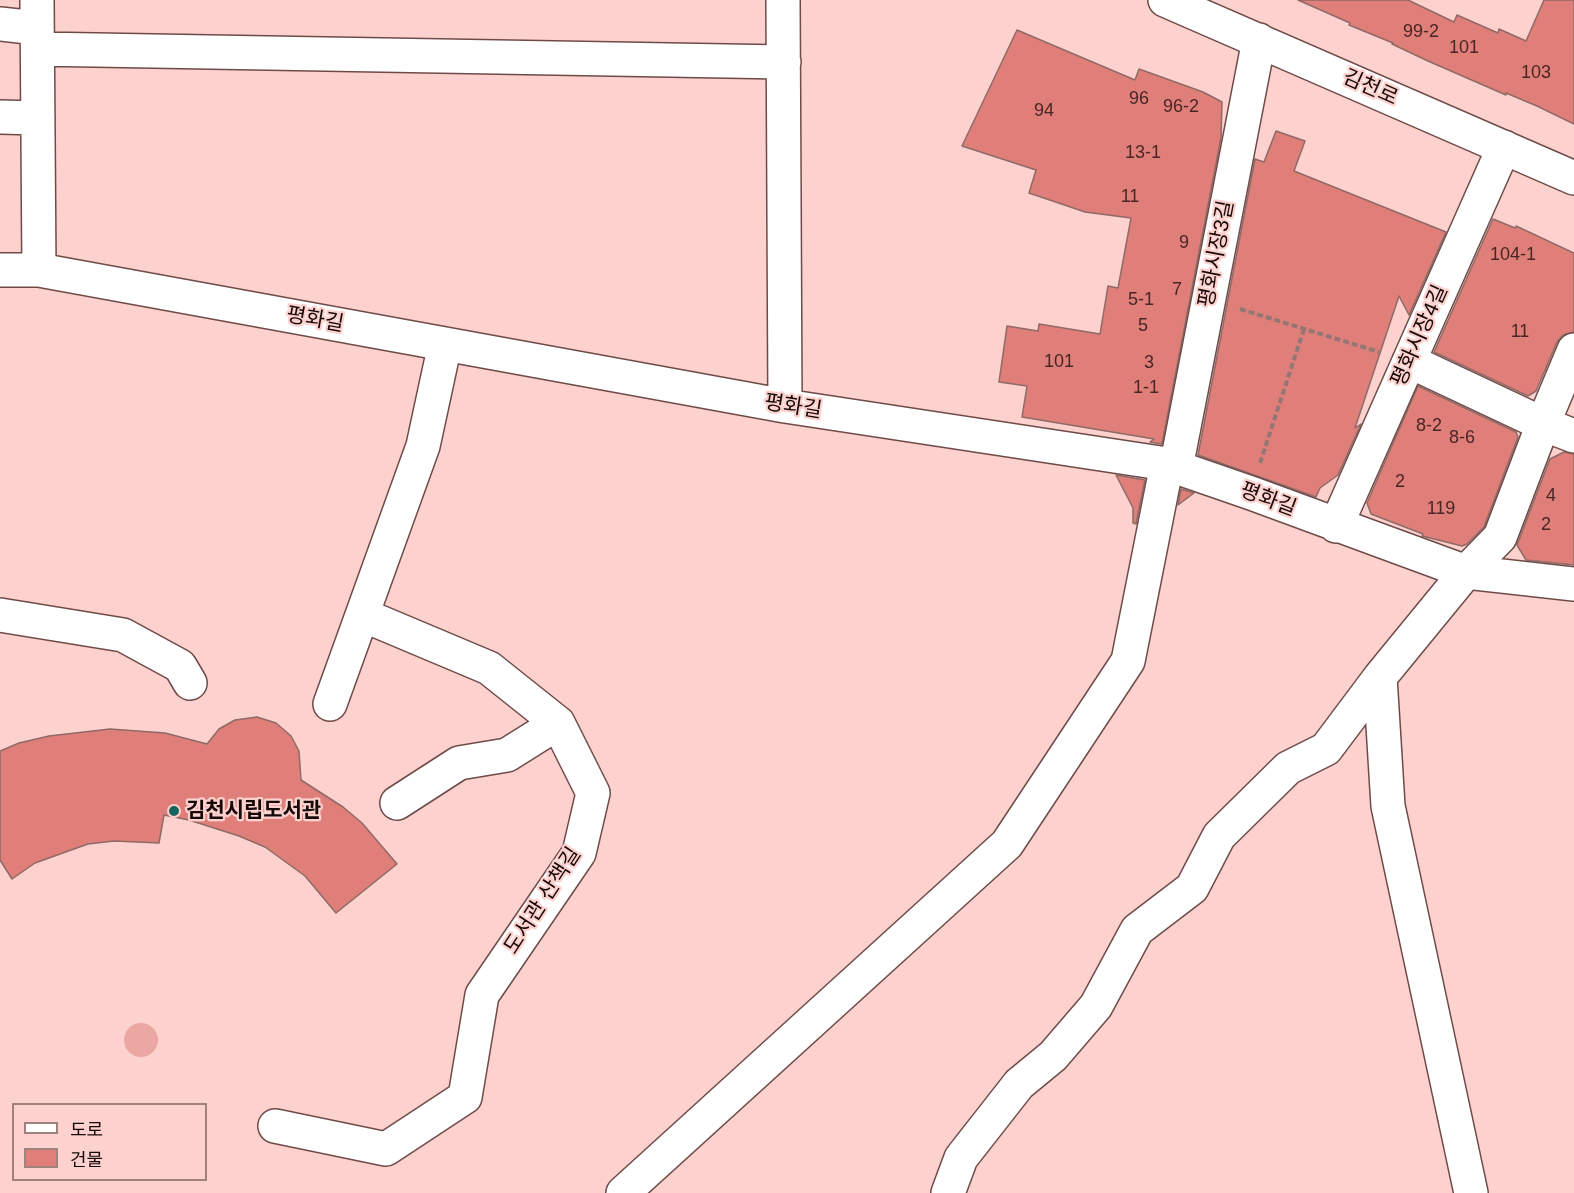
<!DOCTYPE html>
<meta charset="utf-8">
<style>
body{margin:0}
#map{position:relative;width:1574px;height:1193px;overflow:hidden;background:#fdd2ce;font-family:Arial,"Noto Sans KR",sans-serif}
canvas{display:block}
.legend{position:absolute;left:12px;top:1103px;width:195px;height:78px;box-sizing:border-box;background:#fdd2ce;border:2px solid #a0817e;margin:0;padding:8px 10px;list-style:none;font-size:18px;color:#150807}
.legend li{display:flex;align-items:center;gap:12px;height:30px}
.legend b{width:30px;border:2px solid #a0817e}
</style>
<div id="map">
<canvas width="1574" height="1193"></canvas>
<ul class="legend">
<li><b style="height:8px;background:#fff"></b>도로</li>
<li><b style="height:16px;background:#e07f79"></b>건물</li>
</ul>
</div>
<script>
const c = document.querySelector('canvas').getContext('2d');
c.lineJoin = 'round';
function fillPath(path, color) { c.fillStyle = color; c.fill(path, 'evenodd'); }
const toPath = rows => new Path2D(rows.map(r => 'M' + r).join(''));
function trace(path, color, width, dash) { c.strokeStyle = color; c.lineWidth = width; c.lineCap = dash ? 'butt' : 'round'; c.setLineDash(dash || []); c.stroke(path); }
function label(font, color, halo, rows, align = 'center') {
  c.font = font + ' Arial,"Noto Sans KR",sans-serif'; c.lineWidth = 4.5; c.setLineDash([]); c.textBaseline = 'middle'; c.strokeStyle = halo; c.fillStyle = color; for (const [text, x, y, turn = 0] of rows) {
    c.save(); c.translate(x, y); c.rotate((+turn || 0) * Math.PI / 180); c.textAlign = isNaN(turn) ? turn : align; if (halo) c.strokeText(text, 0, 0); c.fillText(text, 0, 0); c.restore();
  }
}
const green = toPath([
 '124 1040a17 17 0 1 1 34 0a17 17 0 1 1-34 0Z'
]);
const building = toPath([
 [1298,0,1408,0,1454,22,1457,15,1498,33,1499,29,1526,41,1544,0,1574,0,1574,124,1537,106,1506,93,1506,95,1428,61,1392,44,1393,43,1349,25,1350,23,1298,0],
 [1017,30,1135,80,1139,69,1203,92,1222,102,1221,138,1162,444,1150,442,1154,439,1022,417,1027,386,999,382,1007,326,1038,331,1039,324,1100,334,1108,286,1118,288,1131,218,1085,212,1029,193,1036,170,962,146,1017,30],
 [1276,131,1305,141,1294,171,1446,232,1409,315,1399,296,1355,428,1361,424,1338,475,1320,488,1316,497,1198,455,1255,159,1264,162,1276,131],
 [1493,219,1515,228,1516,226,1574,253,1574,332,1563,335,1557,342,1536,391,1528,396,1434,352,1493,219],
 [1418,386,1516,432,1518,437,1484,527,1467,544,1462,546,1422,536,1423,534,1371,514,1367,503,1418,386],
 [1564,452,1574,454,1574,565,1526,560,1517,545,1550,459,1564,452],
 [1116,475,1145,480,1136,524,1133,523,1133,508,1116,475],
 [1181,489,1194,493,1178,505,1181,489],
 [257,717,276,723,291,736,299,751,301,780,343,807,362,823,397,864,336,913,305,876,265,847,239,836,189,820,164,815,159,843,114,841,88,844,35,863,12,879,0,860,0,751,19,743,49,736,110,729,165,733,207,744,219,729,235,720,257,717]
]);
const path = toPath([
 [1240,309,1379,352],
 [1260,463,1304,329]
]);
const minor = toPath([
 [37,0,39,270],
 [783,0,785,406],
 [1165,0,1574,178],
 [0,24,37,28],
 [38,49,784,62],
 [0,117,38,118],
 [0,270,39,270,785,406,1167,464,1251,493,1466,572,1574,584],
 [1574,350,1543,424,1574,436],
 [1176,468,1259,40],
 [1336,526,1504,147],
 [0,615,123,635,180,666,190,683],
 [1380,677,1388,806,1471,1193],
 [330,704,423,446,445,344],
 [397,803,459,763,507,755,558,723],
 [275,1126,386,1149,465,1097,482,995,579,853,593,793,558,723,489,668,363,615],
 [623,1193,1007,844,1128,661,1167,464],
 [948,1193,961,1158,1019,1084,1053,1056,1096,1006,1137,930,1192,888,1219,836,1288,768,1326,749,1380,677,1466,572,1500,537,1543,424,1409,361]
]);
const markers = [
 [174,811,6,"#16635e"]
];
const numberNames = [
 ["99-2",1421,32],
 ["101",1464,48],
 ["103",1536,73],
 ["96",1139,99],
 ["96-2",1181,107],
 ["94",1044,111],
 ["13-1",1143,153],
 ["11",1130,197],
 ["9",1184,243],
 ["104-1",1513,255],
 ["7",1177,290],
 ["5-1",1141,300],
 ["5",1143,326],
 ["11",1520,332],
 ["101",1059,362],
 ["3",1149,363],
 ["1-1",1146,388],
 ["8-2",1429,426],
 ["8-6",1462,438],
 ["2",1400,482],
 ["4",1551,496],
 ["119",1441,509],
 ["2",1546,525]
];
const streetNames = [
 ["김천로",1370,88,24],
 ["평화시장3길",1217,254,-79],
 ["평화길",315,320,10],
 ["평화시장4길",1420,336,-66],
 ["평화길",793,407,9],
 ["평화길",1268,500,21],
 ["도서관 산책길",543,901,-57]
];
const poiNames = [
 ["김천시립도서관",186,811]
];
fillPath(green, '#eba7a1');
fillPath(building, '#e07f79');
trace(building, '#8f6a66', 1.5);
trace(minor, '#6e4b48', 36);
trace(path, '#947774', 4, [6, 3]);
trace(minor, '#fff', 33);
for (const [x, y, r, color] of markers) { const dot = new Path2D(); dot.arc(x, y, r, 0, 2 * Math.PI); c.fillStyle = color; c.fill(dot); trace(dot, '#fdd2ce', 2); }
label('18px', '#482624', null, numberNames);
label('21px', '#150807', '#fdd2ce', streetNames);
label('bold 21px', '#150807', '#fdd2ce', poiNames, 'left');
</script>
